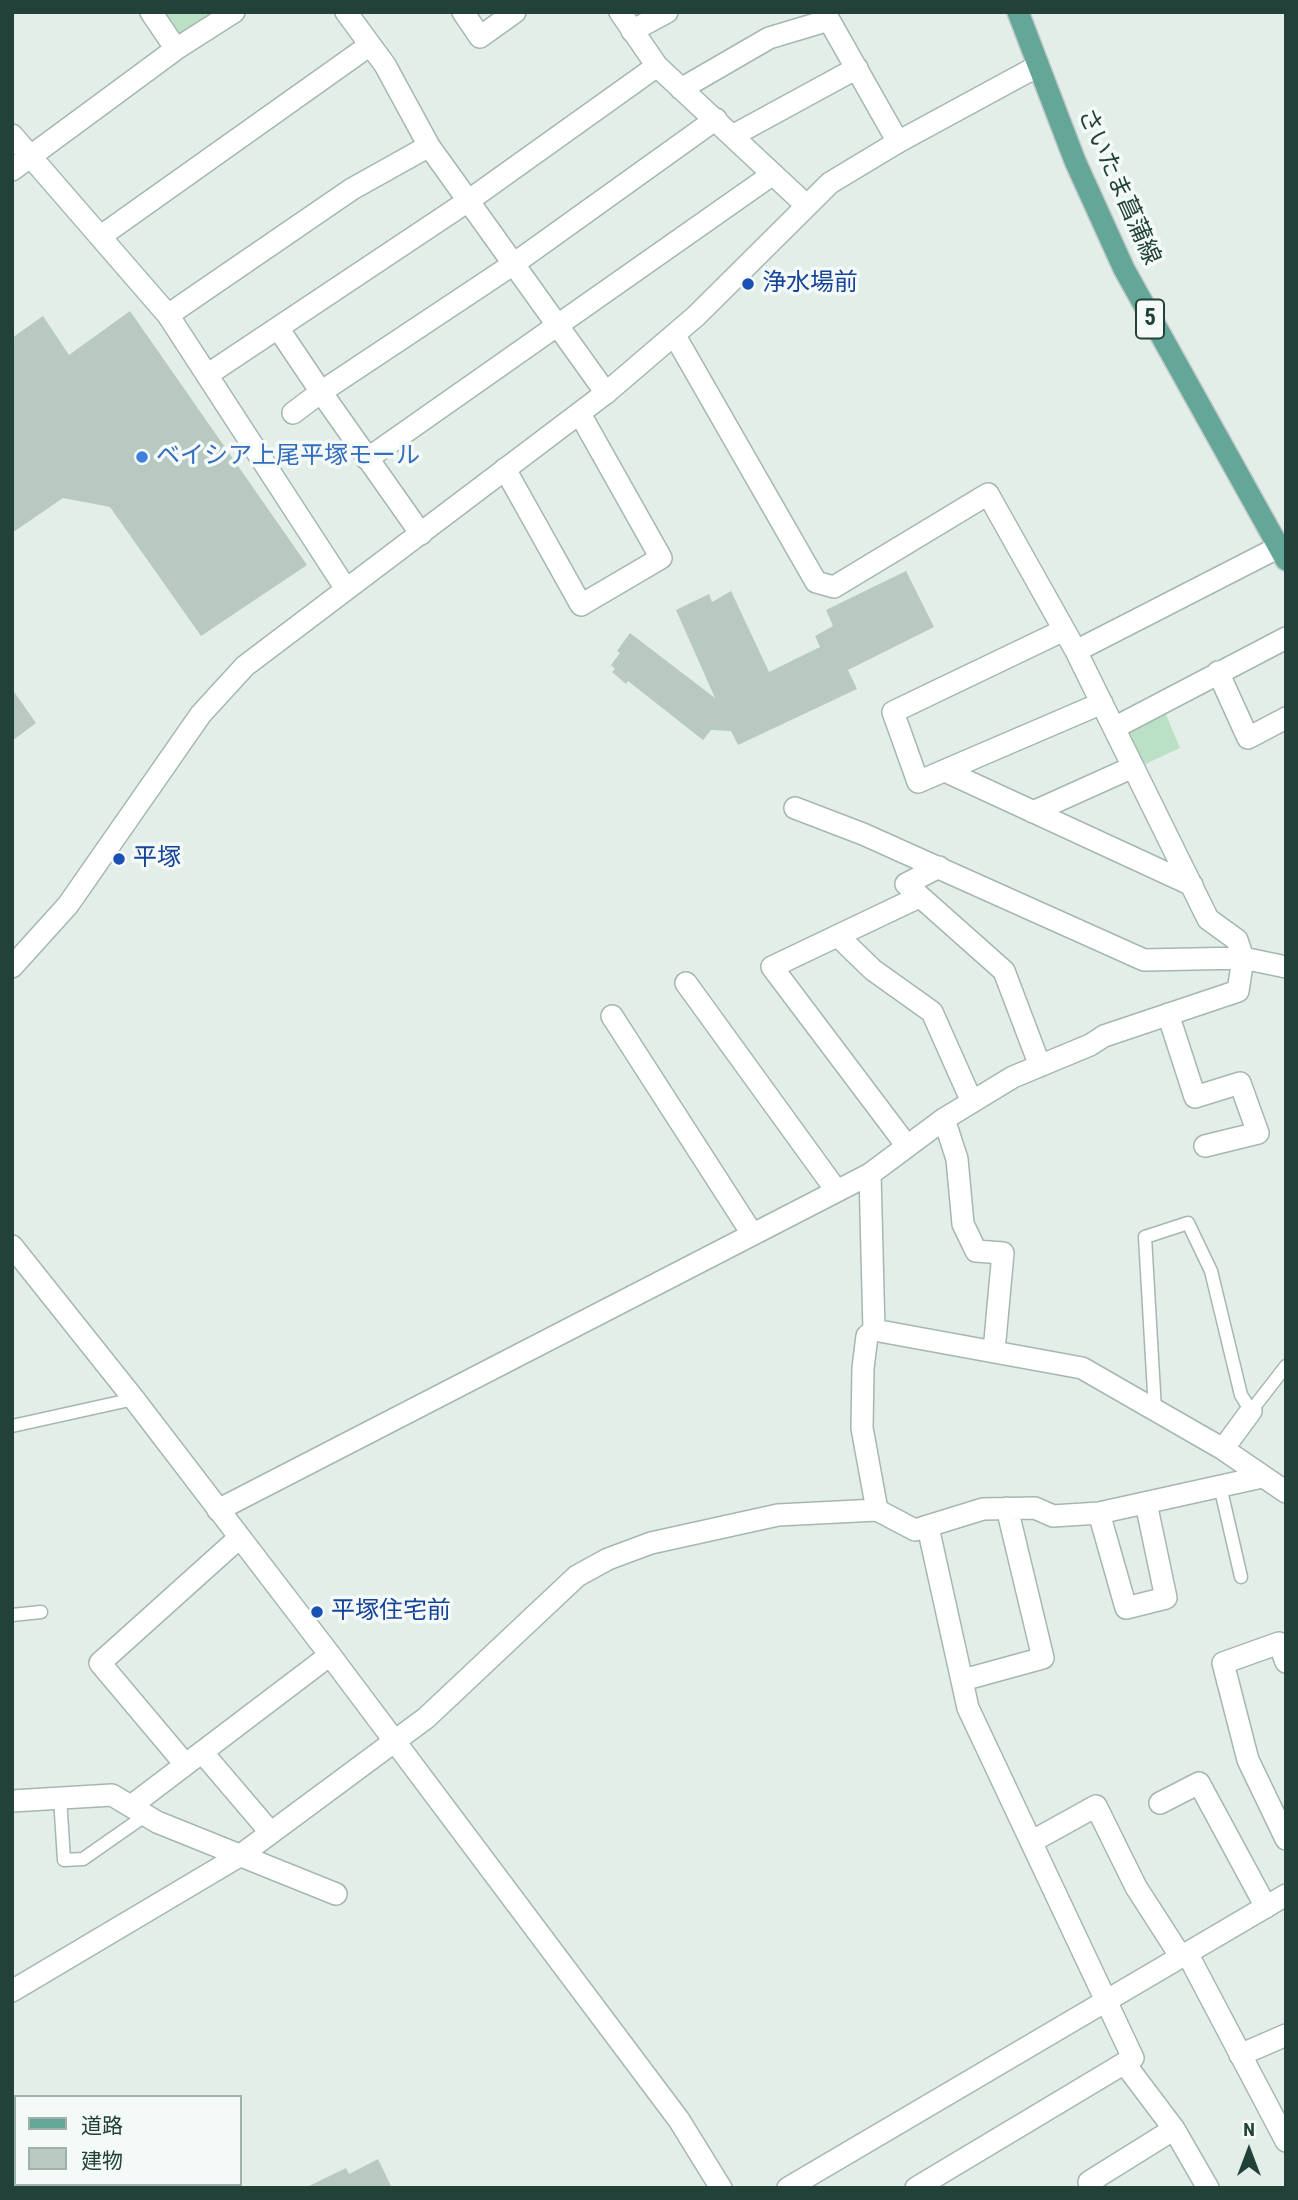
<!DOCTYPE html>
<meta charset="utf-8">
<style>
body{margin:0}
#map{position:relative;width:1298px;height:2200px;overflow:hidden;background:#e3eee9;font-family:"Roboto Condensed","Noto Sans JP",sans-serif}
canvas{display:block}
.frame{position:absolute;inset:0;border:14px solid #214139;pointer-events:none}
.legend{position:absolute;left:14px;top:2095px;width:228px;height:91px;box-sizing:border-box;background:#f4faf7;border:2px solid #a0b0ab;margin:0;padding:9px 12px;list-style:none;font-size:21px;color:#214139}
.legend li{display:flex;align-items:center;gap:14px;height:35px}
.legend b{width:35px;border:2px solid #a0b0ab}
.north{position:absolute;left:1214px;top:2116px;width:70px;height:70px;-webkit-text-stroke:5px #f4faf7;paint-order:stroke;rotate:0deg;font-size:19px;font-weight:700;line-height:28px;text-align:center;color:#214139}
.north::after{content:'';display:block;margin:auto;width:24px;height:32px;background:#214139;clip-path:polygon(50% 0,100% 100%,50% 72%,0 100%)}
</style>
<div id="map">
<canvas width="1298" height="2200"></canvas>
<div class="frame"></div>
<ul class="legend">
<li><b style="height:9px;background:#64a798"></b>道路</li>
<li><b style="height:19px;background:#b8c9c2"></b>建物</li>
</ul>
<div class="north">N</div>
</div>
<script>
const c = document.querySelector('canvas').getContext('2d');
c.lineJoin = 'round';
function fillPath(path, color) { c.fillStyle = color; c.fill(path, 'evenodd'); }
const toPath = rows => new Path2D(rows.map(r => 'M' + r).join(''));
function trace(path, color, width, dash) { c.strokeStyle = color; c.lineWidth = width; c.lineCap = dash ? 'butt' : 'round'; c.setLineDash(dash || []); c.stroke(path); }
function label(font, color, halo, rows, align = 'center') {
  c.font = font + ' "Roboto Condensed","Noto Sans JP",sans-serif'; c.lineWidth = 7; c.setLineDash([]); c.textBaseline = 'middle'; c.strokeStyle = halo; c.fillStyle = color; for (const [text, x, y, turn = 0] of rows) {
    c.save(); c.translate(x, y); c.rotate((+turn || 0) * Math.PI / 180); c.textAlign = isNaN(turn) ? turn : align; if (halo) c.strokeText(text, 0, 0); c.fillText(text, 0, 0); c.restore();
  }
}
const green = toPath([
 [160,12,215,12,184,36,174,35],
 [1164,710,1180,748,1141,766,1125,734]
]);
const building = toPath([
 [130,311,307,565,201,636,110,507,63,498,12,533,12,338,43,316,69,355],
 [906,571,934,627,848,670,857,689,738,745,731,731,711,730,703,740,628,681,626,684,612,672,615,669,611,665,620,653,617,651,630,633,715,698,676,610,709,594,712,602,731,591,769,672,820,647,815,636,833,626,826,610],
 [12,689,36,723,12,741],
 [378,2159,392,2188,305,2188,346,2168,349,2174]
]);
const service = toPath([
 [1155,1410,1145,1237,1188,1223,1211,1271,1241,1395,1251,1411,1286,1366],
 [12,1426,134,1399],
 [1220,1486,1241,1577],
 [12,1615,41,1612],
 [60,1797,64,1860,83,1859,146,1815]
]);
const minor = toPath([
 [151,12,176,49],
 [346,12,385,65,429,146,606,393],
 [463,12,480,37,515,12],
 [620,12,657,66,806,205],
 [632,31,667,12],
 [681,89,769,38,829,20,898,142],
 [734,135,857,68],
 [12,170,176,49,234,12],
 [101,236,370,45],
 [168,315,352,189,429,146],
 [278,328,321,392,293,413],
 [675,336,816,582,834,587,988,494,1076,651,1279,547],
 [207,375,468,201,657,66],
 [367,459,773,174],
 [505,469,581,605,661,558,580,414],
 [421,534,321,392,515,263,716,119],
 [1064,630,893,712,918,782,1102,703],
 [1218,672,1248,738,1286,718],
 [1114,728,1286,638],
 [945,771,1192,885],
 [795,808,863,834,1144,960,1243,958,1286,967],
 [1033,812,1133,767],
 [939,867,906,884,1004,971,1040,1066],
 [838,936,873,970,932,1012,972,1102],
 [686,983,836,1190],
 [1168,1014,1195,1097,1240,1083,1258,1133,1205,1146],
 [612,1016,751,1232],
 [944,1119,957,1159,963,1224,976,1251,1003,1253,994,1351],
 [907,1146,772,967,919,897],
 [870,1174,874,1330,867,1336,863,1368,862,1428,877,1510],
 [874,1330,1082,1368,1223,1449,1286,1492],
 [1223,1449,1251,1411],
 [218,1510,870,1174,944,1119,1013,1077,1090,1045,1104,1036,1238,991,1243,958,1237,940,1208,919,1076,651],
 [1099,1513,1126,1608,1166,1598,1146,1503],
 [1286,1662,1279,1643,1223,1663,1248,1760,1286,1839],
 [963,1680,1043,1658,1007,1508],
 [202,1752,271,1833],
 [185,1764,100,1663,239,1538],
 [12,1801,112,1795,157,1822,336,1894],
 [1160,1803,1199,1783,1266,1907],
 [131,1806,330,1655],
 [1031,1842,1096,1806,1136,1887,1181,1957],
 [1187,1953,1286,2141],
 [12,1991,241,1855,426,1718,577,1576,608,1559,651,1543,778,1515,877,1510,915,1530,983,1509,1035,1508,1053,1516,1099,1513,1262,1477],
 [1240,2055,1286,2035],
 [1125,2064,1174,2129,1208,2188],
 [12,2167,16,2170],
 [31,2184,35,2188],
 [916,2188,1133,2058,968,1708,928,1527],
 [1093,2188,1089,2182,1174,2129]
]);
const tertiary = toPath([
 [12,135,168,315,346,589],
 [12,967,68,905,201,714,245,666,606,393,696,316,830,183,898,142,1038,66],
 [12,1246,134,1399,330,1655,679,2120,721,2188],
 [788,2188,1286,1895]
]);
const primary = toPath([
 [1018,12,1075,161,1124,269,1286,560]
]);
const markers = [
 [748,284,7,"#1a4fb4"],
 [142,457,7,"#3f7fe0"],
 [119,859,7,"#1a4fb4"],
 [317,1612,7,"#1a4fb4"]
];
const shields = [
 [1150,319,28]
];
const shieldNames = [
 ["5",1150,319]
];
const streetNames = [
 ["さいたま菖蒲線",1118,187,66]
];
const transitNames = [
 ["浄水場前",762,284],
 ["平塚",133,859],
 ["平塚住宅前",331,1612]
];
const shopNames = [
 ["ベイシア上尾平塚モール",156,457]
];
fillPath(green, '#bae1c6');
fillPath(building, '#b8c9c2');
trace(service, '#a5b7b1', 15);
trace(minor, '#a5b7b1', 24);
trace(tertiary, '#a5b7b1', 24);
trace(primary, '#c1cac8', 24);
trace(service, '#fff', 12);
trace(minor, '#fff', 21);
trace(tertiary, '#fff', 21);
trace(primary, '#64a798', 21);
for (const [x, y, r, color] of markers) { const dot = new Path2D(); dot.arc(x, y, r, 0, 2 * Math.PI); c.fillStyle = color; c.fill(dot); trace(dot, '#f4faf7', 2.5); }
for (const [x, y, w] of shields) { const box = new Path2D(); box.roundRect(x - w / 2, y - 19.5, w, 39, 5); c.fillStyle = '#f4faf7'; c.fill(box); trace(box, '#214139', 2); }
label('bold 23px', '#214139', null, shieldNames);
label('24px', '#214139', '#f4faf7', streetNames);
label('24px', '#164399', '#f4faf7', transitNames, 'left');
label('24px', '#366cbe', '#f4faf7', shopNames, 'left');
</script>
